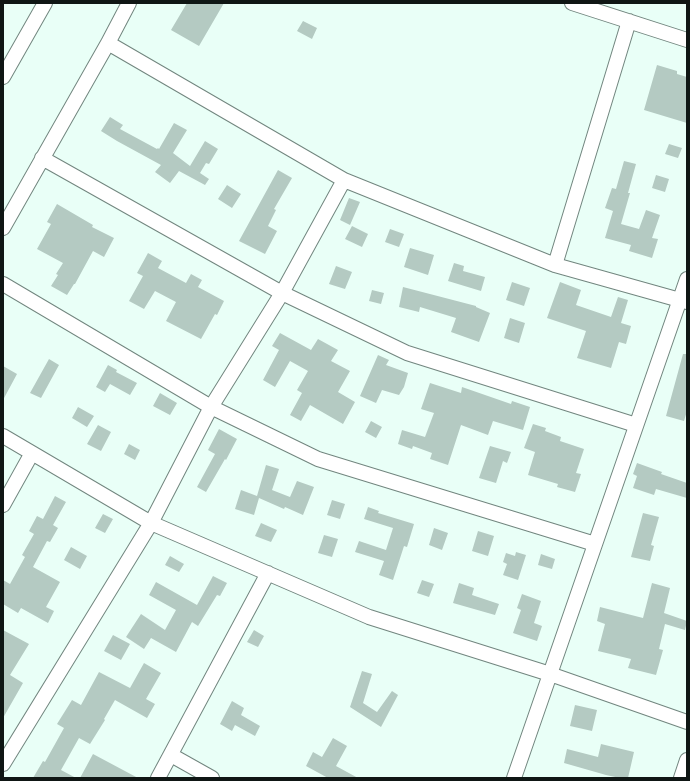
<!DOCTYPE html>
<style>
body{margin:0}
#map{position:relative;width:690px;height:781px;overflow:hidden;background:#e9fff7;font-family:"Libre Baskerville",serif}
canvas{display:block}
.frame{position:absolute;inset:0;border:4px solid #0f1614;pointer-events:none}
</style>
<div id="map">
<canvas width="690" height="781"></canvas>
<div class="frame"></div>
</div>
<script>
const c = document.querySelector('canvas').getContext('2d');
c.lineJoin = 'round';
function fillPath(path, color) { c.fillStyle = color; c.fill(path, 'evenodd'); }
const toPath = rows => new Path2D(rows.map(r => 'M' + r).join(''));
function trace(path, color, width, dash) { c.strokeStyle = color; c.lineWidth = width; c.lineCap = dash ? 'butt' : 'round'; c.setLineDash(dash || []); c.stroke(path); }
const building = toPath([
 [187,3,224,3,199,46,171,30],
 [303,21,317,28,312,39,297,31],
 [657,65,677,71,677,74,687,77,687,123,644,110],
 [110,117,123,125,120,129,157,149,158,148,159,149,174,123,187,130,173,153,190,166,205,141,218,149,209,164,206,163,200,173,209,179,205,185,179,171,170,183,155,172,161,165,117,141,101,131],
 [669,144,682,148,678,158,665,154],
 [624,161,636,164,628,193,630,193,621,224,639,229,646,210,660,215,652,238,658,239,652,258,629,251,631,245,605,238,613,211,605,208,612,188,616,189],
 [278,170,292,178,274,209,276,210,268,226,277,231,265,254,239,241],
 [656,175,669,179,665,192,652,188],
 [227,185,241,194,232,208,218,199],
 [349,198,360,202,350,225,340,220],
 [57,204,93,225,92,227,114,238,104,257,93,251,75,284,74,284,67,295,51,286,58,275,56,274,63,263,37,249,51,224,47,222],
 [352,226,368,234,362,247,345,239],
 [390,229,404,234,399,247,385,242],
 [410,248,434,255,428,275,404,267],
 [148,253,162,261,158,268,186,283,191,274,202,280,198,287,224,301,217,315,215,314,201,339,166,321,176,302,155,291,144,309,129,301,143,276,137,273],
 [454,263,464,266,463,271,485,277,481,291,448,281],
 [336,266,352,272,345,289,329,284],
 [512,282,530,288,524,306,506,300],
 [560,282,581,290,576,305,611,317,618,297,628,300,621,323,631,326,626,344,619,342,611,368,577,358,586,331,547,318],
 [403,287,476,306,476,307,490,313,479,342,451,332,456,318,420,307,419,312,399,307],
 [372,290,384,293,381,304,369,301],
 [510,318,525,323,519,343,504,338],
 [280,333,311,350,318,339,338,350,331,361,350,371,338,392,355,402,343,424,310,405,301,421,290,415,302,393,297,390,308,371,290,361,275,387,263,380,279,350,272,346],
 [683,354,687,354,687,411,684,421,666,416],
 [378,355,389,360,386,365,408,373,404,387,399,395,382,390,376,403,360,396],
 [49,359,59,365,41,398,30,393],
 [108,365,117,370,116,372,137,383,130,395,110,384,105,392,96,387],
 [3,366,17,374,3,400],
 [430,383,461,393,462,387,511,404,512,401,530,407,523,430,493,421,488,435,461,425,448,465,430,459,432,453,413,446,412,449,398,444,402,430,425,437,434,413,421,409],
 [160,393,177,403,170,415,153,406],
 [78,407,94,416,87,427,72,418],
 [371,421,382,427,376,438,365,432],
 [533,424,546,428,545,431,561,437,560,441,584,449,576,473,581,474,575,492,557,487,558,484,528,475,535,452,524,448],
 [98,425,111,432,101,451,87,444],
 [219,429,237,439,226,460,225,459,206,492,197,487,215,454,208,450],
 [129,444,140,450,135,460,124,454],
 [490,446,511,452,507,463,503,461,496,483,479,478],
 [637,463,662,472,661,474,687,483,687,498,656,489,654,495,633,488,637,476,633,474],
 [266,465,279,469,272,490,290,497,297,481,314,487,303,515,285,507,284,509,259,498,254,515,235,509,241,490,257,496],
 [55,496,66,502,53,525,58,528,50,542,47,541,33,567,60,582,46,607,54,611,48,623,21,608,18,613,3,604,3,580,10,584,25,557,22,555,34,534,29,531,37,516,43,519],
 [332,500,345,504,340,519,327,515],
 [368,507,379,511,378,513,414,524,407,547,404,546,393,580,379,575,384,561,355,552,359,541,386,550,393,528,364,519],
 [643,513,659,517,651,545,654,546,650,561,631,557],
 [103,514,113,519,105,533,95,528],
 [261,523,277,530,271,542,255,536],
 [434,528,448,533,442,550,429,545],
 [478,531,494,536,488,556,472,551],
 [324,535,338,539,332,557,318,553],
 [71,547,87,556,80,569,64,560],
 [516,552,526,555,518,580,503,575,507,564,503,562,506,553,515,556],
 [541,554,555,559,552,569,538,565],
 [170,556,184,564,179,572,165,565],
 [213,576,227,583,220,596,217,595,198,626,192,622,176,652,151,638,144,649,126,637,141,614,165,630,176,610,149,595,156,582,197,605],
 [422,580,434,584,429,597,417,593],
 [459,583,474,588,472,595,499,604,495,615,453,603],
 [652,583,670,588,664,613,687,621,685,630,665,624,659,649,663,650,656,675,628,668,631,659,598,651,605,624,597,621,600,607,643,618],
 [522,594,541,601,534,623,542,626,537,641,513,633,521,610,517,608],
 [3,630,29,644,10,675,23,683,3,718],
 [254,630,264,636,258,647,247,642],
 [113,635,130,644,121,660,104,651],
 [144,663,161,673,146,699,155,704,147,718,115,700,104,719,105,720,90,744,79,738,61,770,76,778,33,778,43,761,45,762,64,728,57,724,72,700,81,705,99,672,130,688],
 [362,671,372,674,363,703,377,712,392,691,398,695,381,727,350,707],
 [232,701,244,708,241,715,260,726,255,736,235,725,232,731,220,724],
 [575,705,597,710,592,731,570,726],
 [333,738,347,746,336,766,358,778,328,778,306,766,313,752,322,757],
 [601,744,634,752,628,778,620,778,606,775,564,763,567,749,598,757],
 [93,754,138,778,80,778]
]);
const minor = toPath([
 [572,3,687,40],
 [108,43,344,180,555,265,687,302],
 [3,77,45,3],
 [42,158,282,293,407,353,636,425],
 [3,228,108,43,129,3],
 [555,265,629,21],
 [3,284,211,407,318,459,595,544],
 [3,436,151,523,369,617,550,674,687,722],
 [3,505,32,453],
 [171,755,212,778],
 [3,764,151,523,211,407,282,293,344,180],
 [158,778,268,573],
 [514,778,687,279],
 [681,778,687,760]
]);
fillPath(building, '#b4cac2');
trace(minor, '#72867f', 16);
trace(minor, '#fff', 14);
</script>
